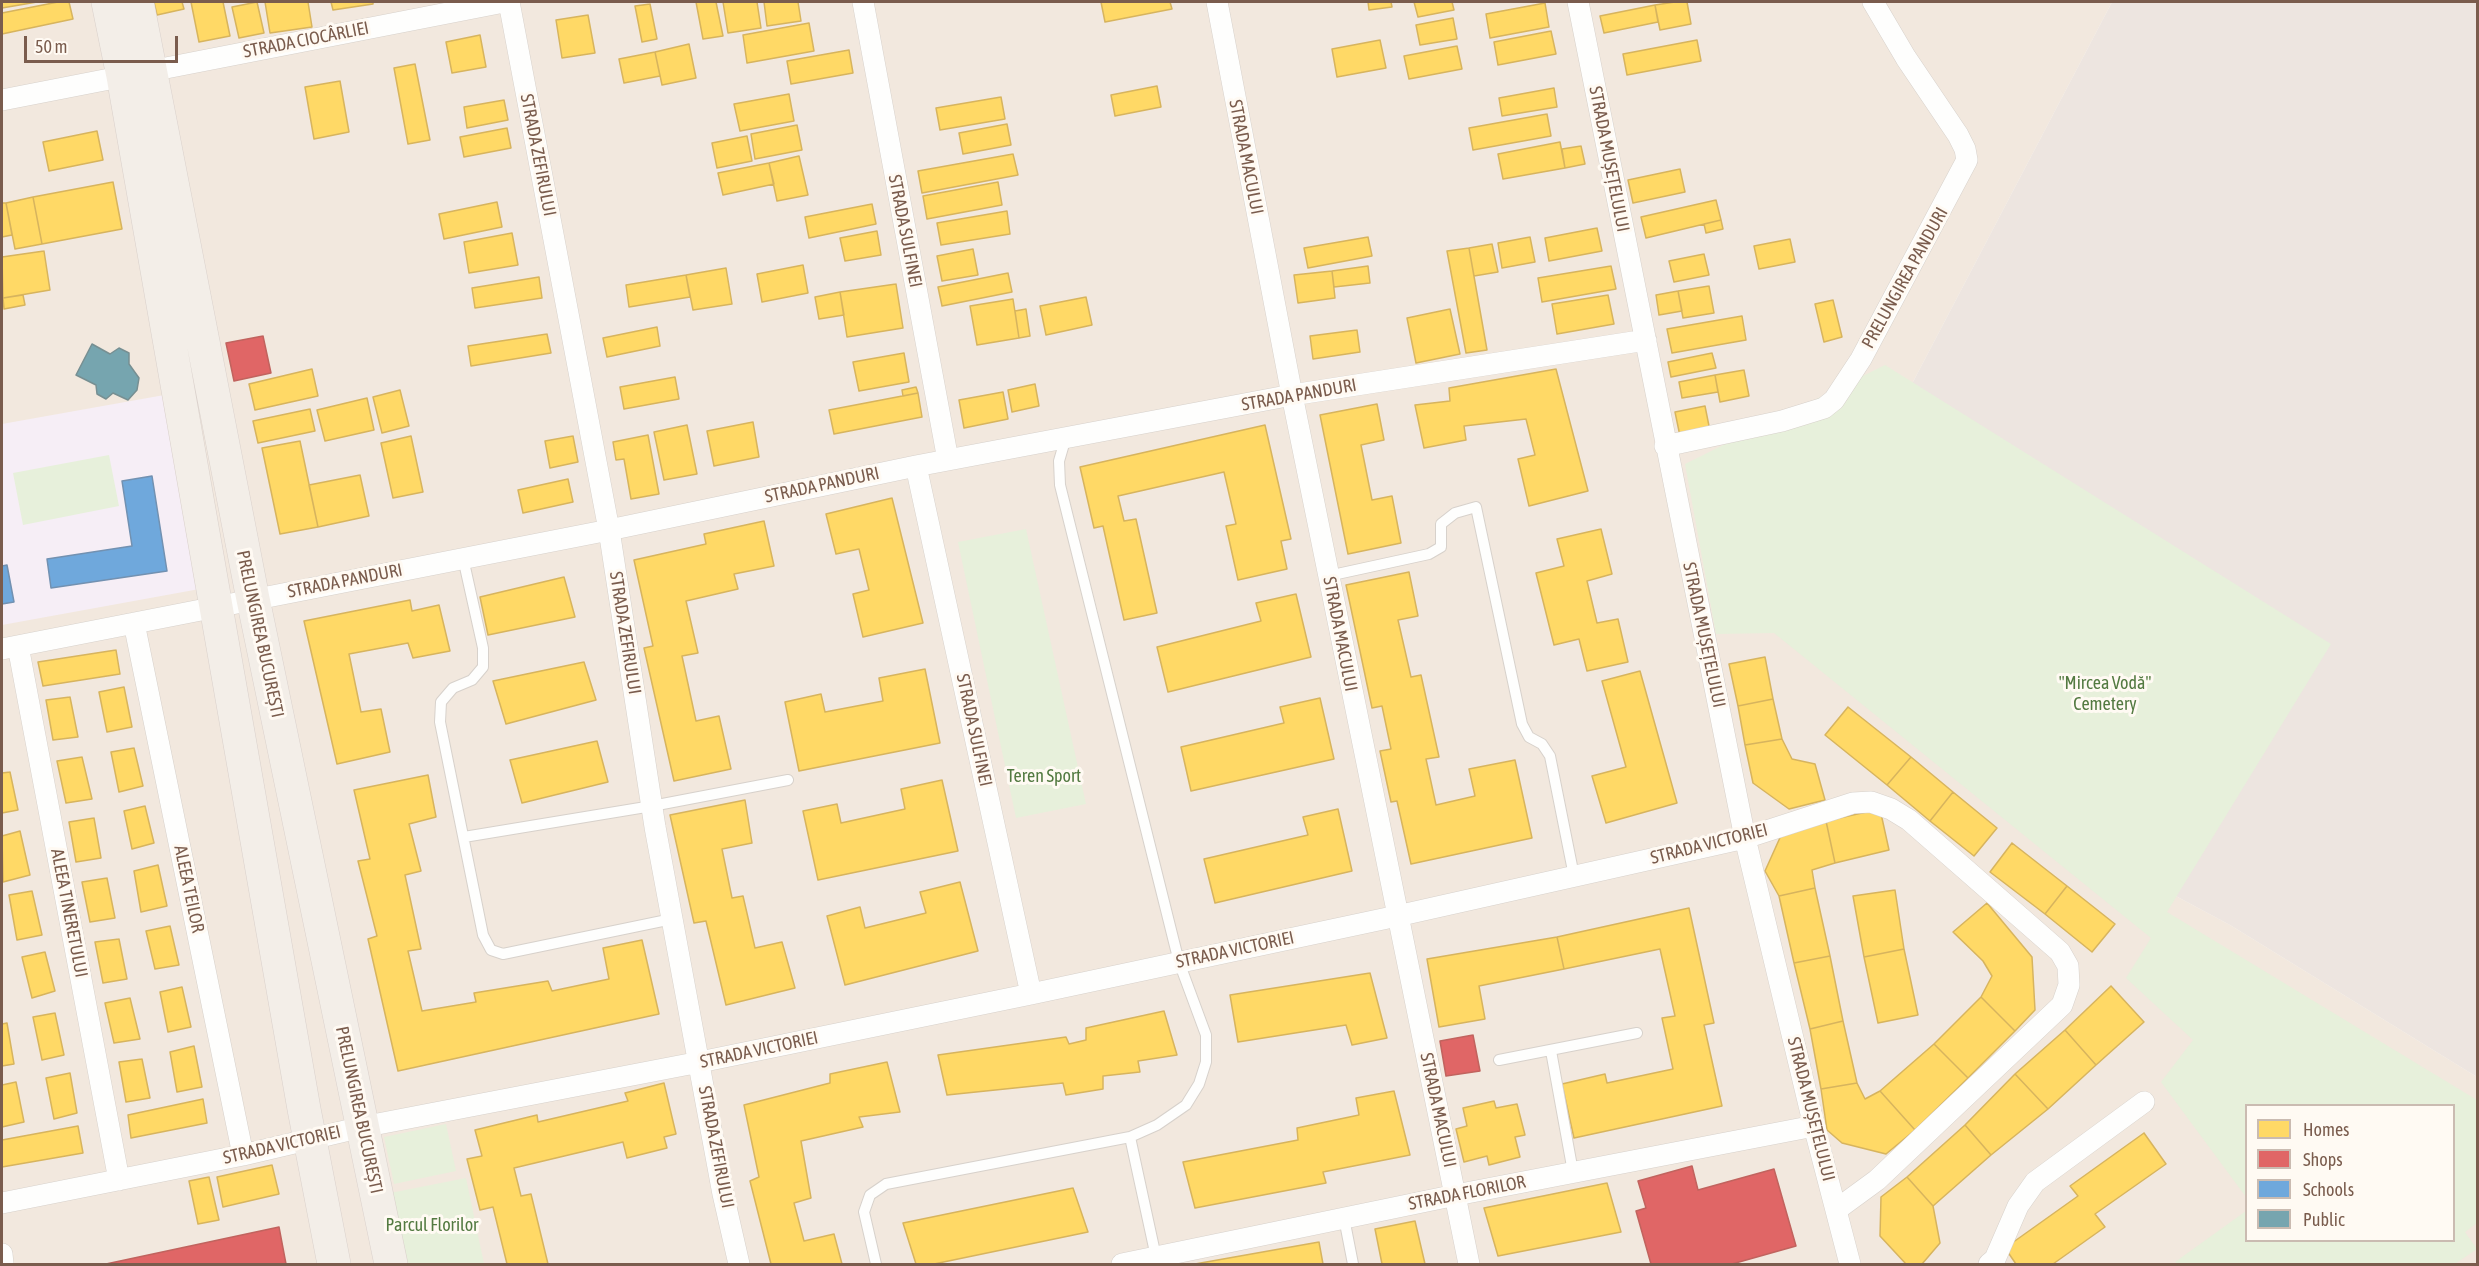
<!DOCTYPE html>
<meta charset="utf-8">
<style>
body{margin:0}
#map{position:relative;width:2479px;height:1266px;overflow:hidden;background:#f9f5f0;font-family:"Asap Condensed",sans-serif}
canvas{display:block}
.frame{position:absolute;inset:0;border:3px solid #7a5c4d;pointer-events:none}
.legend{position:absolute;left:2245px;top:1104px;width:210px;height:138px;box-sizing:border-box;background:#fffaf3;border:2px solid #cabbb1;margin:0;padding:8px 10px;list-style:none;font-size:18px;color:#7a5c4d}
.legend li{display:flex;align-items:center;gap:12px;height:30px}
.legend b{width:30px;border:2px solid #cabbb1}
.scale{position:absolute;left:24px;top:36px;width:154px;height:27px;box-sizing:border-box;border:3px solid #7a5c4d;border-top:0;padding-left:8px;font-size:18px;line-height:21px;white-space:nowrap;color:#7a5c4d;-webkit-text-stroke:4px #fffaf3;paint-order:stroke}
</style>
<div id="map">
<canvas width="2479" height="1266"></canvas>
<div class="frame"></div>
<ul class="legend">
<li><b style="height:16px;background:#ffd966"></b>Homes</li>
<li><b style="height:16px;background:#e06666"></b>Shops</li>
<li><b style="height:16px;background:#6fa8dc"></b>Schools</li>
<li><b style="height:16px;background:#76a5af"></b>Public</li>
</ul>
<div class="scale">50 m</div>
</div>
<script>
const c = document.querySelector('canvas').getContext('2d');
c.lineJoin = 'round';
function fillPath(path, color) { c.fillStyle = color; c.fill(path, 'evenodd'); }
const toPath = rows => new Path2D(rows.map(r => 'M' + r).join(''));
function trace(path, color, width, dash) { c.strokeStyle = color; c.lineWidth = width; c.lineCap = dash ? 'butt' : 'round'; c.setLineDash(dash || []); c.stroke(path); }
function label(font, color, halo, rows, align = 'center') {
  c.font = font + ' "Asap Condensed",sans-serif'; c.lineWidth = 6; c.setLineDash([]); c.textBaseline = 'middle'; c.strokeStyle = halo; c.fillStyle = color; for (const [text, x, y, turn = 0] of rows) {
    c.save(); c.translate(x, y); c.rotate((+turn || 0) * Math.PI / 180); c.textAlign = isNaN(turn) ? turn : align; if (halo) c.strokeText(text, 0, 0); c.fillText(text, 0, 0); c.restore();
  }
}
const residential = toPath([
 [2,2,2112,2,1893,420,1785,604,2131,872,2230,925,2477,1077,2477,1264,2,1264],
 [2246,1106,2454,1106,2454,1240,2246,1240]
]);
const industrial = toPath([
 [2112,2,2477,2,2477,1077,2230,925,2131,872,1893,420]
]);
const education = toPath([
 [170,394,205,588,2,625,2,424]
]);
const green = toPath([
 [1885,365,2331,644,2167,912,2477,1100,2477,1223,2465,1232,2477,1249,2455,1264,2177,1264,2175,1262,2246,1211,2246,1240,2454,1240,2454,1106,2246,1106,2246,1197,2161,1082,2193,1040,2126,978,2151,938,1774,633,1716,634,1685,464],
 [109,455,119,506,23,525,13,473],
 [1026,529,1086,804,1016,818,958,542],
 [446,1124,456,1171,394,1184,384,1137],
 [466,1178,484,1264,399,1264,385,1194]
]);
const homes = toPath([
 [2,2,37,2,2,8,2,2],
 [58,2,69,2,73,19,2,34,2,13,58,2],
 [154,2,182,2,184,9,157,15,154,2],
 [191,2,223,2,230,36,199,42,191,2],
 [257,2,264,33,239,38,232,7,257,2],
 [265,2,308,2,312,27,270,33,265,2],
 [331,2,373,2,373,4,333,10,331,2],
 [696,2,716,2,723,36,703,39,696,2],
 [723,2,757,2,761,28,728,33,723,2],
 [764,2,798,2,801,21,767,26,764,2],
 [1101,2,1170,2,1172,9,1105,22,1101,2],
 [1368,2,1391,2,1392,7,1369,10,1368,2],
 [1414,2,1452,2,1454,10,1418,17,1414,2],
 [1675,2,1687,2,1691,24,1660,30,1655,5,1675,2],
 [1545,3,1549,27,1490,38,1486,14,1545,3],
 [650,4,657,39,642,42,635,6,650,4],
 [1655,5,1658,22,1604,33,1600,16,1655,5],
 [588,15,595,53,562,58,556,20,588,15],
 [1453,18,1457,39,1420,45,1416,25,1453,18],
 [809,23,814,51,747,63,743,35,809,23],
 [1551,31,1556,54,1498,65,1494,42,1551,31],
 [480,35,486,67,452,73,446,42,480,35],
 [1380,40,1386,68,1337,77,1332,49,1380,40],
 [1697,40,1701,61,1627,75,1623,54,1697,40],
 [689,44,696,78,662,85,655,52,689,44],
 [1457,46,1462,69,1409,79,1404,56,1457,46],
 [849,50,853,73,791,84,787,61,849,50],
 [655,52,660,76,624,83,619,59,655,52],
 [415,64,430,140,408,144,394,68,415,64],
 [340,81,349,132,314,139,305,87,340,81],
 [1157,86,1161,107,1115,116,1111,95,1157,86],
 [1554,88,1557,107,1502,116,1499,98,1554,88],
 [789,94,794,121,740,131,734,104,789,94],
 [1001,97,1005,119,940,130,936,108,1001,97],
 [504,100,508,120,467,128,464,107,504,100],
 [1547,114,1551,136,1473,150,1469,128,1547,114],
 [1007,124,1011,145,963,154,959,133,1007,124],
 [797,125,802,150,755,159,751,134,797,125],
 [507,128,511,148,464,157,460,137,507,128],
 [97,131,103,160,49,171,43,142,97,131],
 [747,136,752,161,717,168,712,143,747,136],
 [1560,142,1565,168,1503,179,1498,154,1560,142],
 [1581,146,1585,164,1565,168,1562,149,1581,146],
 [1013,154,1018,175,922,193,918,171,1013,154],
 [799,156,808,195,777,201,769,163,799,156],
 [769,163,774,184,723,195,718,173,769,163],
 [1680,169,1685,192,1633,203,1628,180,1680,169],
 [113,182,122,229,42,244,33,197,113,182],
 [998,182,1002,205,927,219,923,196,998,182],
 [33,197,42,244,15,249,6,203,33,197],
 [1716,200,1721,220,1646,238,1641,217,1716,200],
 [497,202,502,227,444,239,439,214,497,202],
 [2,203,6,203,12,235,2,237,2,203],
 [872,204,876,224,809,238,805,217,872,204],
 [1007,211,1010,234,941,245,937,223,1007,211],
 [1721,220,1723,229,1706,233,1704,224,1721,220],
 [1597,228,1602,251,1549,261,1545,238,1597,228],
 [877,231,881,255,845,261,840,238,877,231],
 [512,233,518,265,469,273,464,242,512,233],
 [1368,237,1372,256,1308,268,1304,248,1368,237],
 [1530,237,1535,262,1502,268,1498,243,1530,237],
 [1790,239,1795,262,1759,269,1754,246,1790,239],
 [1492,244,1498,272,1474,276,1469,248,1492,244],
 [1469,248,1487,350,1466,353,1447,251,1469,248],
 [973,249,978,275,942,281,937,256,973,249],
 [44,251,50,290,3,298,2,257,44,251],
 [1704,254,1709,275,1674,282,1669,261,1704,254],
 [803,265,808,293,762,302,757,274,803,265],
 [1368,266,1370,283,1334,287,1332,271,1368,266],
 [1611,266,1616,289,1542,302,1538,278,1611,266],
 [726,268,732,304,693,310,686,275,726,268],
 [1332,271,1335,298,1298,303,1294,275,1332,271],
 [1008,273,1012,292,942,306,938,287,1008,273],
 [686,275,690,297,629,307,626,285,686,275],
 [539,277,542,298,475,308,472,288,539,277],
 [896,284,903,328,847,337,840,292,896,284],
 [1709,286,1714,313,1683,318,1678,291,1709,286],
 [1678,291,1682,311,1659,315,1656,295,1678,291],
 [840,292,844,315,819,319,815,297,840,292],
 [23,295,25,305,4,309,3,298,23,295],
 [1608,295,1614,324,1557,334,1552,304,1608,295],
 [1086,297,1092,325,1046,335,1040,306,1086,297],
 [1013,299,1019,338,977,345,970,306,1013,299],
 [1833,300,1842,337,1824,342,1815,304,1833,300],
 [1026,309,1030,336,1019,338,1015,311,1026,309],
 [1450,309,1460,354,1416,363,1407,318,1450,309],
 [1742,316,1746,340,1672,353,1667,329,1742,316],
 [657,327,660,346,607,357,603,338,657,327],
 [1357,330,1360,352,1313,359,1310,336,1357,330],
 [547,334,551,353,471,366,468,346,547,334],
 [904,353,909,382,859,391,853,362,904,353],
 [1712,353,1716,368,1671,377,1668,362,1712,353],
 [312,369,318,396,255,410,249,384,312,369],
 [1556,369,1588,491,1529,506,1518,459,1535,455,1526,419,1464,426,1466,440,1424,448,1415,405,1450,401,1449,388,1556,369],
 [1744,370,1749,396,1720,402,1715,375,1744,370],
 [1715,375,1718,392,1682,398,1679,382,1715,375],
 [675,377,679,399,624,409,620,387,675,377],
 [1035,384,1039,406,1012,412,1008,390,1035,384],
 [916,387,918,393,903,396,902,390,916,387],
 [400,390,409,426,382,433,373,397,400,390],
 [1003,392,1008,419,964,428,959,400,1003,392],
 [918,393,922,417,834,434,829,410,918,393],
 [367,398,374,430,325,441,317,410,367,398],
 [1377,404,1384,440,1361,445,1372,500,1392,496,1401,543,1348,554,1320,415,1377,404],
 [1705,406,1710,431,1680,436,1675,412,1705,406],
 [310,409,315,431,258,443,253,421,310,409],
 [753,422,759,457,714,466,707,431,753,422],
 [687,425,697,474,664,480,654,432,687,425],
 [1265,425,1291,539,1281,541,1287,569,1238,580,1226,526,1236,524,1224,472,1118,496,1124,521,1136,519,1157,613,1124,620,1103,526,1094,528,1080,467,1265,425],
 [648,435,659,494,631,499,624,459,616,460,613,442,648,435],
 [411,436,423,492,393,498,381,443,411,436],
 [573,436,578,462,550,468,545,441,573,436],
 [300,441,318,527,280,534,262,448,300,441],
 [360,475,369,516,318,527,309,485,360,475],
 [568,479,573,502,523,513,518,490,568,479],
 [892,498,923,623,863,637,853,594,869,590,859,549,836,554,826,514,892,498],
 [764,521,774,566,734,574,738,589,686,601,698,653,682,656,696,721,719,716,731,769,674,781,644,648,653,646,634,560,706,544,704,534,764,521],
 [1601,529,1612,574,1587,581,1597,623,1618,619,1628,662,1587,671,1579,639,1554,645,1536,573,1564,566,1557,539,1601,529],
 [1409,572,1418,616,1398,620,1411,677,1421,675,1439,757,1426,759,1436,805,1475,796,1469,769,1515,760,1532,838,1411,864,1397,801,1391,802,1380,751,1391,749,1382,706,1372,708,1346,585,1409,572],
 [564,577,575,617,488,635,480,597,564,577],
 [1296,594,1311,657,1168,692,1157,647,1261,621,1256,603,1296,594],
 [410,600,412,611,439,605,450,651,413,658,408,643,349,654,361,712,381,709,390,752,337,764,304,621,410,600],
 [116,650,120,674,43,686,38,662,116,650],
 [1765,657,1773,699,1738,706,1729,664,1765,657],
 [584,662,596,700,506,724,493,681,584,662],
 [925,669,940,743,799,771,785,702,821,694,825,712,883,701,879,678,925,669],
 [1640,671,1677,803,1606,823,1592,776,1626,767,1602,681,1640,671],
 [124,687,132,727,107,732,99,692,124,687],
 [70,697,78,737,53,740,46,700,70,697],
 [1320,698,1334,759,1191,791,1181,747,1284,723,1280,707,1320,698],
 [1773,699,1782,739,1745,745,1738,706,1773,699],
 [1848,707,1911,757,1887,785,1825,735,1848,707],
 [1782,739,1792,759,1815,764,1825,800,1789,809,1753,783,1745,745,1782,739],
 [597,741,608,782,522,803,510,760,597,741],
 [134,748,143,786,119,792,111,752,134,748],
 [82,757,92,799,66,803,57,761,82,757],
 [1911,757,1953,792,1930,821,1887,785,1911,757],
 [10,772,18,810,2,813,2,773,10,772],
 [428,775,436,817,409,824,421,871,405,875,421,949,408,951,422,1011,476,1002,474,993,548,981,552,991,609,979,603,948,642,940,659,1014,398,1071,368,939,377,936,358,861,370,859,354,790,428,775],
 [942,780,958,851,818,880,803,811,837,804,841,823,905,809,901,789,942,780],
 [1953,792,1997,828,1974,856,1930,821,1953,792],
 [745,800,752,843,722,849,732,898,743,896,755,948,782,942,795,988,726,1005,706,921,694,923,670,815,745,800],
 [145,806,154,843,132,849,124,811,145,806],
 [1338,809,1352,871,1215,903,1204,859,1308,835,1303,817,1338,809],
 [1880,809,1889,850,1835,863,1826,821,1880,809],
 [94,818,101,858,76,862,69,822,94,818],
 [1826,821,1835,863,1812,870,1815,888,1779,896,1765,871,1783,831,1826,821],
 [20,831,30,875,3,882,2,836,20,831],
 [2012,843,2067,886,2045,914,1990,872,2012,843],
 [158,865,167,906,141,912,134,871,158,865],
 [107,878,115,918,90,922,82,882,107,878],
 [960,882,978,951,845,985,827,916,860,907,865,928,926,913,920,892,960,882],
 [2067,886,2115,924,2092,952,2045,914,2067,886],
 [1815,888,1830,956,1794,963,1779,896,1815,888],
 [1895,890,1904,949,1864,957,1853,896,1895,890],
 [32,891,42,935,17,940,9,895,32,891],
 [1987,903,2032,957,2035,1010,2015,1031,1981,997,1992,976,1983,961,1953,932,1987,903],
 [1689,908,1714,1023,1704,1025,1722,1106,1574,1138,1562,1084,1605,1074,1607,1083,1673,1069,1662,1018,1675,1016,1660,949,1564,969,1557,937,1689,908],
 [170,926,179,965,155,969,146,931,170,926],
 [1557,937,1564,969,1479,986,1485,1019,1439,1027,1427,959,1557,937],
 [119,939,127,979,103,983,95,942,119,939],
 [1904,949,1918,1015,1878,1023,1864,957,1904,949],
 [45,952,55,991,32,998,22,957,45,952],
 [1830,956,1843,1021,1810,1029,1794,963,1830,956],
 [1370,973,1387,1038,1352,1045,1346,1025,1238,1042,1230,995,1370,973],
 [2111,986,2144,1022,2096,1065,2065,1030,2111,986],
 [182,987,191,1027,168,1032,160,992,182,987],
 [1981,997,2015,1031,1968,1078,1934,1044,1981,997],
 [130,998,140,1039,114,1043,105,1003,130,998],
 [1164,1011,1177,1055,1138,1061,1140,1072,1103,1076,1103,1089,1066,1095,1063,1083,947,1095,938,1055,1066,1037,1069,1044,1086,1040,1086,1028,1164,1011],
 [55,1013,64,1055,42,1060,33,1017,55,1013],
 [1843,1021,1857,1083,1821,1089,1810,1029,1843,1021],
 [7,1023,14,1064,2,1066,2,1024,7,1023],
 [2065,1030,2096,1065,2048,1109,2015,1074,2065,1030],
 [1934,1044,1968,1078,1915,1130,1880,1091,1934,1044],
 [194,1046,202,1087,177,1092,170,1052,194,1046],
 [142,1059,150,1098,126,1102,119,1062,142,1059],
 [887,1062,900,1112,859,1117,863,1127,801,1141,811,1198,794,1203,804,1241,834,1234,842,1264,771,1264,750,1181,759,1177,744,1105,830,1083,830,1074,887,1062],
 [70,1073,77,1113,54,1119,46,1078,70,1073],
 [2015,1074,2048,1109,1991,1155,1965,1125,2015,1074],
 [16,1082,24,1122,2,1127,2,1085,16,1082],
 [664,1083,676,1134,664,1137,667,1148,627,1158,623,1142,514,1168,521,1196,531,1194,548,1264,507,1264,493,1207,480,1210,467,1159,482,1156,475,1130,537,1115,538,1122,628,1101,625,1093,664,1083],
 [1857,1083,1865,1099,1880,1091,1915,1130,1886,1154,1842,1143,1827,1130,1821,1089,1857,1083],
 [1394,1091,1410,1155,1323,1172,1326,1183,1195,1208,1183,1162,1298,1140,1297,1128,1359,1115,1356,1098,1394,1091],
 [203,1099,207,1123,131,1138,128,1115,203,1099],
 [1494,1101,1496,1108,1517,1104,1525,1135,1515,1137,1520,1157,1489,1165,1487,1156,1464,1162,1456,1129,1467,1126,1463,1108,1494,1101],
 [1965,1125,1991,1155,1933,1206,1907,1177,1965,1125],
 [78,1126,83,1153,2,1167,2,1140,78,1126],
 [2144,1133,2166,1164,2095,1214,2105,1227,2053,1264,2016,1264,2005,1248,2078,1196,2070,1186,2144,1133],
 [272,1165,279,1194,223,1207,217,1177,272,1165],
 [209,1177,219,1220,198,1224,189,1181,209,1177],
 [1907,1177,1933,1206,1940,1243,1922,1264,1906,1264,1880,1236,1881,1197,1907,1177],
 [1607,1183,1621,1232,1498,1256,1484,1208,1607,1183],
 [1073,1188,1088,1232,934,1264,916,1264,903,1223,1073,1188],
 [1415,1221,1425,1264,1382,1264,1375,1229,1415,1221],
 [1319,1242,1323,1264,1195,1264,1319,1242]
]);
const shops = toPath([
 [263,336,271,373,234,381,226,343,263,336],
 [1473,1035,1480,1071,1446,1076,1440,1041,1473,1035],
 [1692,1166,1698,1190,1774,1169,1796,1246,1732,1264,1651,1264,1636,1211,1646,1208,1638,1181,1692,1166],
 [279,1227,286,1264,106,1264,279,1227]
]);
const schools = toPath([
 [152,476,167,571,51,588,47,559,132,546,122,481,152,476],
 [7,565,14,602,2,604,2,566,7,565]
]);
const public = toPath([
 [92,344,110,354,119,348,129,353,129,364,139,378,137,390,128,400,113,393,106,399,97,394,96,385,76,375,92,344]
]);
const lane = toPath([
 [463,558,483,648,483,667,472,680,453,688,441,702,440,722,483,935,491,950,503,954,672,919],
 [1328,576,1429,554,1441,547,1441,524,1455,513,1476,507,1522,724,1529,737,1542,744,1550,756,1574,876],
 [464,837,652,806,788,780],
 [1551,1051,1573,1172],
 [1499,1060,1637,1033],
 [1130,1137,1156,1257],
 [1344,1218,1353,1264],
 [876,1264,864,1212,870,1195,886,1184,1130,1137,1157,1125,1186,1105,1199,1084,1206,1062,1206,1035,1179,962,1060,485,1059,461,1066,437]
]);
const street = toPath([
 [509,2,609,530,655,827,723,1194,739,1264],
 [863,2,948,460],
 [1217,2,1292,395,1469,1264],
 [1578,2,1745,838,1814,1126,1850,1264],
 [2,100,504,2],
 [1665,446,1782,421,1824,408,1834,400,1861,359,1967,160,1965,149,1958,135,1906,58,1873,2],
 [916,466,1031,994],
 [134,623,243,1155],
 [18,646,119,1180],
 [2,649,609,530,916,466,1292,395,1646,340],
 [2,1203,243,1155,362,1127,700,1062,1031,994,1397,916,1745,838,1853,803,1871,802,1891,809,1909,820,2060,952,2068,966,2069,985,2062,1005,1877,1180,1836,1210],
 [2,1254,3,1264],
 [1122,1264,1456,1195,1814,1126],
 [1989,1264,1995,1259,2018,1206,2035,1182,2144,1102]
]);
const primary = toPath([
 [108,2,123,76,304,1109,334,1264],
 [137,2,253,599,391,1264]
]);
const streetNames = [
 ["STRADA CIOCÂRLIEI",306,40,-11],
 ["STRADA ZEFIRULUI",538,155,79],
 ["STRADA MACULUI",1246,157,79],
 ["STRADA MUȘEȚELULUI",1609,159,79],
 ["STRADA SULFINEI",905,231,79],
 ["PRELUNGIREA PANDURI",1905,278,-61],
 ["STRADA PANDURI",1299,395,-10],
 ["STRADA PANDURI",822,485,-12],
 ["STRADA PANDURI",345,581,-11],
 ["STRADA ZEFIRULUI",625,633,81],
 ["PRELUNGIREA BUCUREȘTI",260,634,78],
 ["STRADA MACULUI",1340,634,79],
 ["STRADA MUȘEȚELULUI",1704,635,78],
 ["STRADA SULFINEI",974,730,78],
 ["STRADA VICTORIEI",1709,844,-14],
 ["ALEEA TEILOR",189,889,78],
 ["ALEEA TINERETULUI",69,913,79],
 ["STRADA VICTORIEI",1235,950,-12],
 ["STRADA VICTORIEI",759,1050,-12],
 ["STRADA MUȘEȚELULUI",1811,1109,76],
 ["PRELUNGIREA BUCUREȘTI",359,1110,78],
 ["STRADA MACULUI",1438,1110,78],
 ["STRADA VICTORIEI",282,1145,-13],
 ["STRADA ZEFIRULUI",716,1147,79],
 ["STRADA FLORILOR",1467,1193,-11]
];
const parkNames = [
 ["\"Mircea Vodă\"",2105,683],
 ["Cemetery",2105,704],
 ["Teren Sport",1044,776],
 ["Parcul Florilor",432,1225]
];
fillPath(residential, '#f2e8de');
fillPath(industrial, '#ede5e0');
fillPath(education, '#f6eef6');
fillPath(green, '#e7f0db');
fillPath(homes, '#ffd966');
trace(homes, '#d7b45e', 1.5);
fillPath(shops, '#e06666');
trace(shops, '#c1635e', 1.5);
fillPath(schools, '#6fa8dc');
trace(schools, '#7291b1', 1.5);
fillPath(public, '#76a5af');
trace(public, '#778f92', 1.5);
trace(lane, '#d7d1cb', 12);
trace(street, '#d7d1cb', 22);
trace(primary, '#dad1cc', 34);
trace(lane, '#fefefd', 10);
trace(street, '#fefefd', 21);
trace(primary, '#f3eee8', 33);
label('18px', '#7a5c4d', '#fffaf3', streetNames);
label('18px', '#537a41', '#fffaf3', parkNames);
</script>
